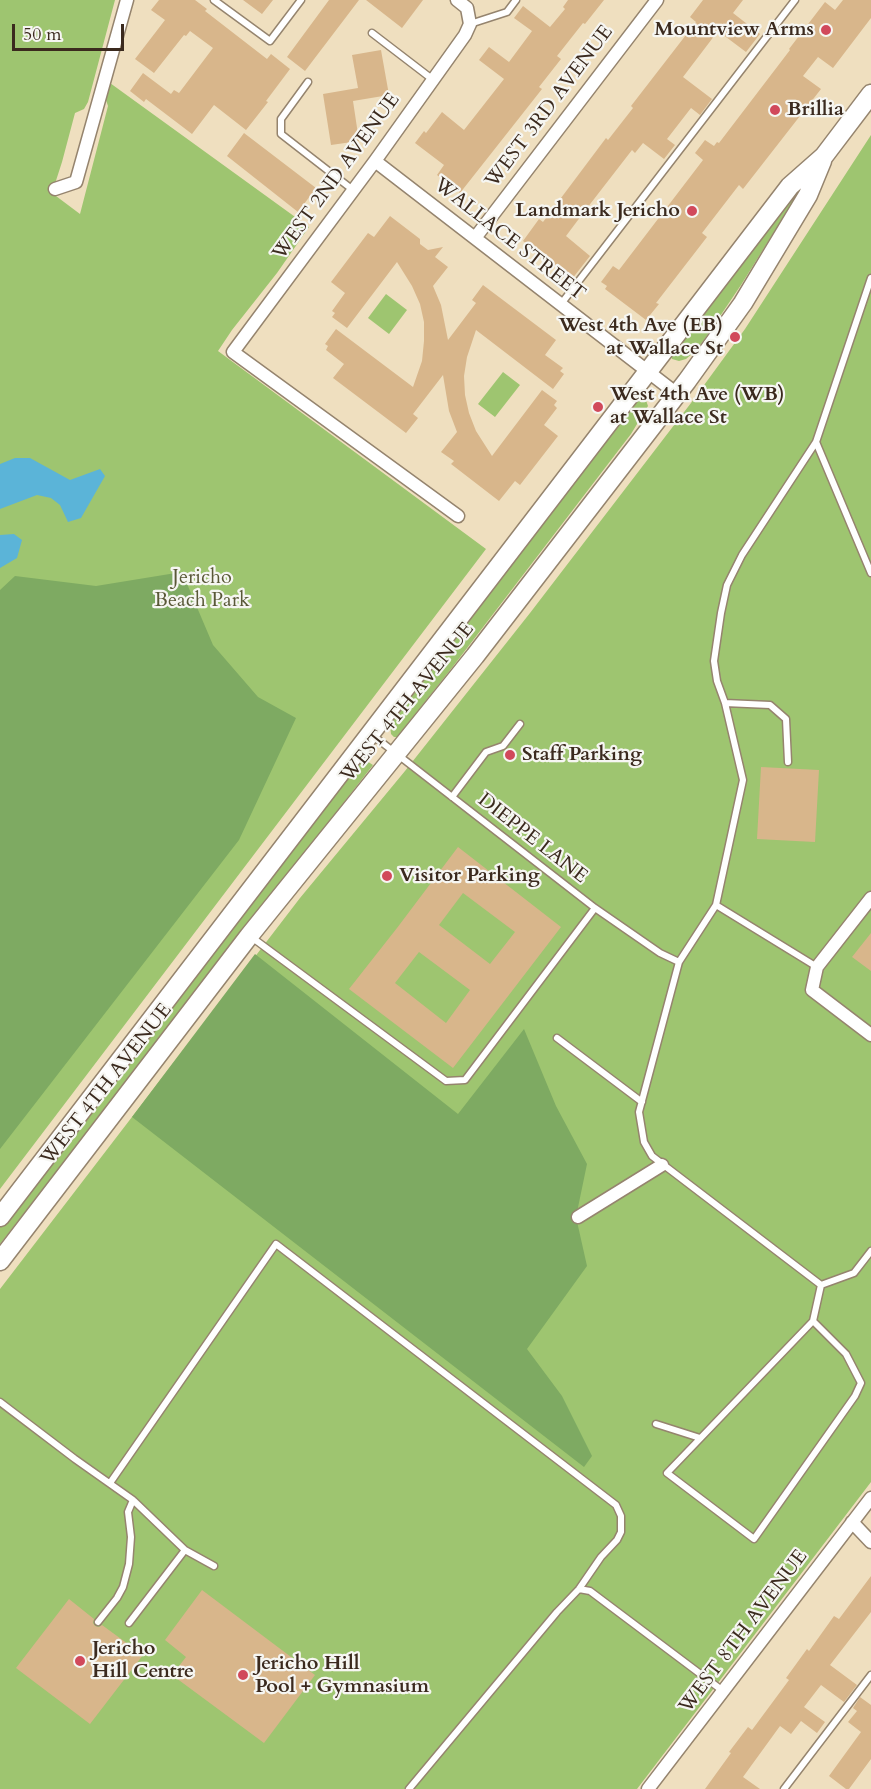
<!DOCTYPE html>
<style>
body{margin:0}
#map{position:relative;width:871px;height:1789px;overflow:hidden;background:#efdfbf;font-family:Cardo,serif}
canvas{display:block}
.scale{position:absolute;left:12px;top:24px;width:112px;height:27px;box-sizing:border-box;border:3px solid #3b2a1e;border-top:0;padding-left:8px;font-size:18px;line-height:21px;white-space:nowrap;color:#3b2a1e;-webkit-text-stroke:4px #f6f6f2;paint-order:stroke}
</style>
<div id="map">
<canvas width="871" height="1789"></canvas>
<div class="scale">50 m</div>
</div>
<script>
const c = document.querySelector('canvas').getContext('2d');
c.lineJoin = 'round';
function fillPath(path, color) { c.fillStyle = color; c.fill(path, 'evenodd'); }
const toPath = rows => new Path2D(rows.map(r => 'M' + r).join(''));
function trace(path, color, width, dash) { c.strokeStyle = color; c.lineWidth = width; c.lineCap = dash ? 'butt' : 'round'; c.setLineDash(dash || []); c.stroke(path); }
function label(font, color, halo, rows, align = 'center') {
  c.font = font + ' Cardo,serif'; c.lineWidth = 4.5; c.setLineDash([]); c.textBaseline = 'middle'; c.strokeStyle = halo; c.fillStyle = color; for (const [text, x, y, turn = 0] of rows) {
    c.save(); c.translate(x, y); c.rotate((+turn || 0) * Math.PI / 180); c.textAlign = isNaN(turn) ? turn : align; if (halo) c.strokeText(text, 0, 0); c.fillText(text, 0, 0); c.restore();
  }
}
const green = toPath([
 [0,0,115,0,88,102,84,109,75,113,62,162,52,193,80,214,108,106,106,100,110,83,309,227,277,273,232,330,218,351,486,549,0,1189],
 [871,135,871,1482,637,1789,0,1789,0,1289,300,898,405,771,530,613,691,403,745,329],
 [798,191,797,195,741,285,704,340,693,353,686,359,679,361,672,359,671,356,795,192],
 [386,294,407,310,389,334,368,318],
 [503,372,520,385,495,417,478,404],
 [638,397,646,400,648,406,631,434,451,669,397,737,394,737,391,734,390,725,392,718],
 [362,758,373,765,0,1244,0,1227]
]);
const forest = toPath([
 [182,572,213,645,258,697,296,718,239,840,0,1149,0,590,15,576,96,586],
 [255,954,458,1114,524,1029,556,1106,587,1164,576,1217,587,1266,527,1349,562,1396,592,1456,584,1467,132,1117]
]);
const water = toPath([
 [15,458,30,458,70,480,100,469,105,476,81,518,68,522,60,505,51,498,37,495,0,509,0,464],
 [14,534,22,540,17,558,0,568,0,535]
]);
const building = toPath([
 [159,0,195,0,207,9,205,11,267,59,271,54,290,69,266,101,268,102,246,130,214,105,192,134,146,99,144,102,130,91,143,73,171,94,174,90,179,93,213,48,190,31,186,36,184,35,154,73,135,59,165,20,151,10],
 [243,0,273,0,262,14],
 [329,0,359,0,305,71,287,57],
 [366,0,423,0,402,28],
 [568,0,604,0,585,24,583,23,557,56,561,59,539,87,542,89,460,193,437,175,444,165,415,143,424,131,426,133,442,112,464,130,504,79,479,60,489,47,509,62,532,31,514,18,523,6,550,27,565,9,563,7],
 [703,0,743,0,733,13,760,34,746,52,718,31,683,77,712,99,700,115,691,108,667,139,675,145,664,159,643,143,635,153,632,150,584,212,566,236,590,256,572,279,523,241,539,219,543,222,606,138,608,140,633,108,631,106,696,22,690,17],
 [843,0,871,0,871,18,833,68,818,57,803,76,821,89,743,189,739,185,702,233,707,237,656,303,659,304,646,320,605,289,607,286,601,282,613,266,619,270,703,160,695,153,705,140,714,146,717,142,719,143,790,50,789,49,825,2,835,10],
 [381,50,389,95,353,101,359,141,331,145,323,94,358,88,352,55],
 [244,133,316,188,298,212,227,156],
 [390,216,420,239,420,244,428,250,443,247,435,257,448,267,433,286,441,305,448,340,476,303,472,300,483,285,556,340,545,355,563,368,560,371,564,374,553,389,476,330,467,357,464,376,465,395,469,413,476,431,492,456,542,390,557,401,554,405,557,408,544,425,558,436,520,485,515,481,499,501,451,464,454,461,441,452,457,432,449,411,443,375,413,414,418,418,406,433,333,378,344,364,326,350,328,346,325,344,336,329,413,387,422,361,424,341,424,322,420,304,412,286,397,262,347,328,332,317,335,313,332,311,345,293,331,282,368,233,374,237],
 [761,767,819,770,815,842,757,839],
 [458,847,561,927,453,1068,349,989,397,928],
 [463,893,515,932,490,964,439,925],
 [419,952,470,990,446,1023,395,983],
 [871,933,871,971,852,957],
 [871,1576,871,1612,830,1665,857,1685,844,1702,821,1685,804,1707,825,1722,817,1733,801,1721,791,1734,780,1726,743,1777,760,1789,705,1789,731,1753,729,1752,748,1727,752,1730,789,1680,786,1678,807,1649,809,1651,834,1616,839,1619],
 [202,1590,315,1675,264,1743,172,1675,186,1657,165,1640],
 [69,1599,94,1619,93,1623,95,1626,99,1627,102,1625,143,1655,90,1724,16,1668],
 [860,1697,871,1705,871,1759,849,1789,846,1789,829,1776,861,1732,848,1722,857,1711,853,1708]
]);
const lane = toPath([
 [214,0,270,41,301,0],
 [470,24,507,12,516,0],
 [372,33,432,79],
 [308,82,281,119,281,134,353,190],
 [561,304,795,0],
 [816,442,871,573],
 [725,703,770,705,786,719,788,762],
 [371,734,595,908,660,953,679,962],
 [452,797,486,752,503,746,520,724],
 [716,905,817,967],
 [250,936,446,1081,465,1080,595,908],
 [557,1038,642,1102],
 [821,1285,652,1156,644,1142,639,1112,679,962,716,905,743,780,725,703,717,681,714,661,721,613,727,585,742,555,816,442,871,278],
 [821,1285,854,1273,871,1251],
 [813,1321,846,1354,861,1383,855,1396,754,1539,667,1473,813,1321,821,1285],
 [0,1402,75,1459,133,1500,185,1550,214,1566],
 [656,1424,700,1438],
 [110,1483,276,1244,616,1505,621,1516,621,1532,617,1540,601,1557,579,1589,557,1612,409,1789],
 [579,1589,590,1591,723,1691],
 [98,1622,117,1598,123,1587,129,1564,131,1537,128,1512,133,1500],
 [129,1623,185,1550],
 [784,1789,871,1675]
]);
const street = toPath([
 [457,0,467,8,470,24,465,35,375,161,233,352,458,516],
 [375,161,677,394],
 [55,189,76,182,127,0],
 [475,238,657,0],
 [871,898,817,967,812,990,871,1035],
 [578,1217,662,1165],
 [852,1522,871,1542],
 [648,1789,871,1498]
]);
const secondary = toPath([
 [0,1217,790,186,824,156,871,94],
 [0,1261,249,936,475,656,687,381,743,303,808,195,822,161]
]);
const markers = [
 [826,30,6,"#d1495b"],
 [775,110,6,"#d1495b"],
 [692,211,6,"#d1495b"],
 [735,337,6,"#d1495b"],
 [598,407,6,"#d1495b"],
 [510,755,6,"#d1495b"],
 [387,876,6,"#d1495b"],
 [80,1661,6,"#d1495b"],
 [243,1675,6,"#d1495b"]
];
const poiNames = [
 ["Mountview Arms",814,30,"right"],
 ["Brillia",787,110],
 ["Landmark Jericho",680,211,"right"],
 ["West 4th Ave (EB)",723,326,"right"],
 ["at Wallace St",723,349,"right"],
 ["West 4th Ave (WB)",610,395],
 ["at Wallace St",610,418],
 ["Staff Parking",522,755],
 ["Visitor Parking",399,876],
 ["Jericho",92,1649],
 ["Hill Centre",92,1672],
 ["Jericho Hill",255,1664],
 ["Pool + Gymnasium",255,1687]
];
const streetNames = [
 ["WEST 3RD AVENUE",550,107,-53],
 ["WEST 2ND AVENUE",337,177,-54],
 ["WALLACE STREET",509,240,38],
 ["WEST 4TH AVENUE",408,703,-51],
 ["DIEPPE LANE",532,839,38],
 ["WEST 4TH AVENUE",107,1085,-52],
 ["WEST 8TH AVENUE",744,1632,-53]
];
const parkNames = [
 ["Jericho",202,578],
 ["Beach Park",202,601]
];
fillPath(green, '#9ec570');
fillPath(forest, '#7eaa62');
fillPath(water, '#5bb4d8');
fillPath(building, '#d8b68b');
trace(lane, '#95846e', 9);
trace(street, '#95846e', 15);
trace(secondary, '#95846e', 21);
trace(lane, '#fff', 6);
trace(street, '#fff', 12);
trace(secondary, '#fff', 18);
for (const [x, y, r, color] of markers) { const dot = new Path2D(); dot.arc(x, y, r, 0, 2 * Math.PI); c.fillStyle = color; c.fill(dot); trace(dot, '#f6f6f2', 2); }
label('bold 20px', '#3b2a1e', '#f6f6f2', poiNames, 'left');
label('20px', '#3b2a1e', '#f6f6f2', streetNames);
label('20px', '#595837', '#f6f6f2', parkNames);
</script>
